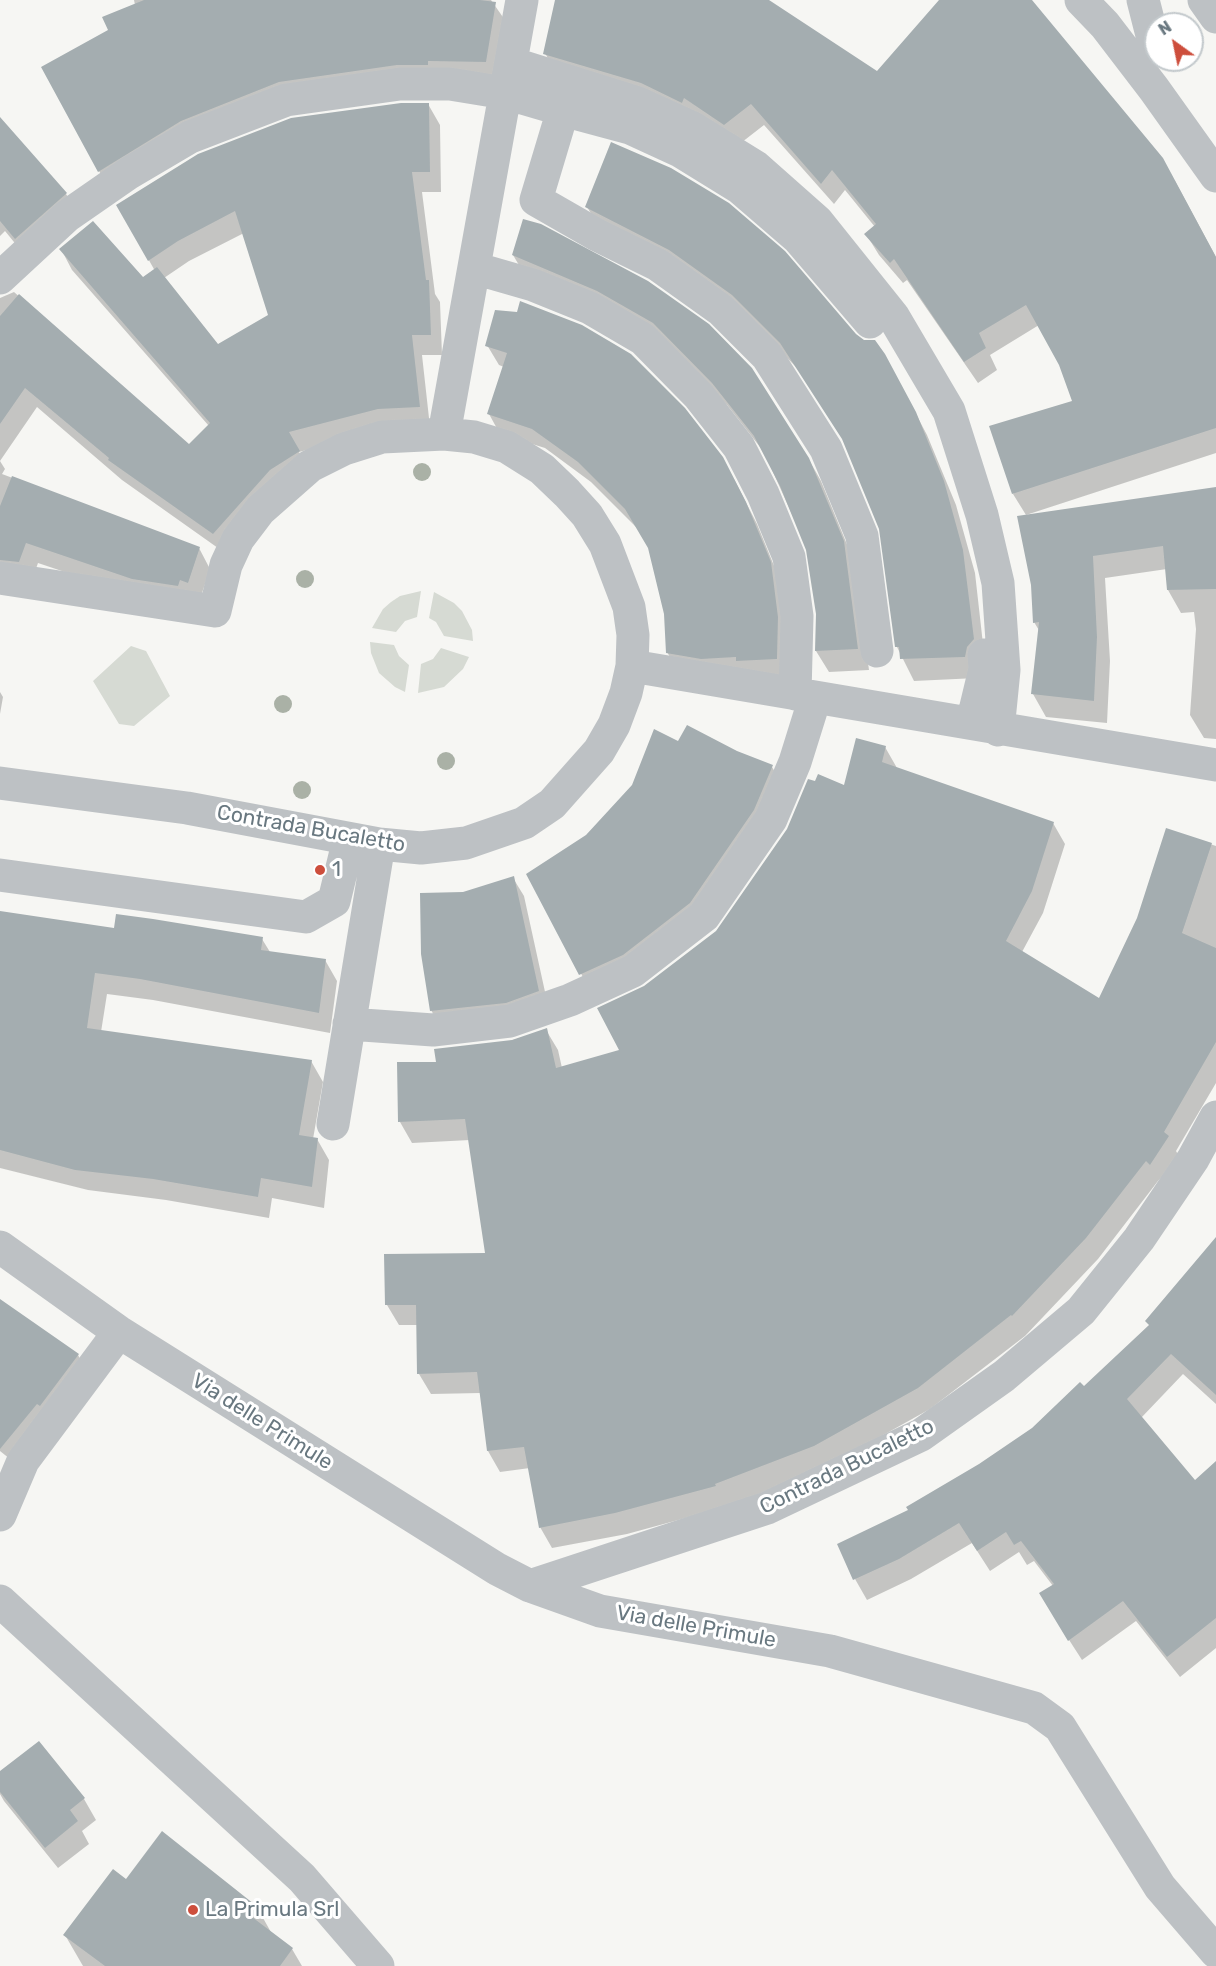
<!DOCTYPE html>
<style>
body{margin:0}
#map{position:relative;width:1216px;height:1966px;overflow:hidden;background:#f6f6f3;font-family:Rubik,sans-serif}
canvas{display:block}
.north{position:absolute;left:1144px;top:12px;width:60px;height:60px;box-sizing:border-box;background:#fff;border:2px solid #c3c9cc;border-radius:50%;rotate:327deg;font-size:16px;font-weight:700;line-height:24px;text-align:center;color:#697880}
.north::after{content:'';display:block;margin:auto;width:21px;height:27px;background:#cd4e3c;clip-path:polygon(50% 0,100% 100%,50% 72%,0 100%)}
</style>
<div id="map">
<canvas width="1216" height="1966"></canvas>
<div class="north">N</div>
</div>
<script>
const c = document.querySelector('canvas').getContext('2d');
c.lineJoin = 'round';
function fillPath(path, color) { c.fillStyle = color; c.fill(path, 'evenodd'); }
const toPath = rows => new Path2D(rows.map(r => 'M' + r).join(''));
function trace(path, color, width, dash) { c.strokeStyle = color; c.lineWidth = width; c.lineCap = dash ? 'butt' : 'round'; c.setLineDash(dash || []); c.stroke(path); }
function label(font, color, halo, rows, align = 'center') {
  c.font = font + ' Rubik,sans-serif'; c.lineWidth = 6; c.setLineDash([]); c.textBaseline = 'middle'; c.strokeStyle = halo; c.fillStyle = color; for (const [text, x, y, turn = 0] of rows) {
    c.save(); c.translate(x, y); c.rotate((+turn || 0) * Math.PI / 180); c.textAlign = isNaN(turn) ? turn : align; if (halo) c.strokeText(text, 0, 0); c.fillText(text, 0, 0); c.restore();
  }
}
const green = toPath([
 [421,591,417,617,405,621,396,632,372,628,383,609,391,602,400,596],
 [434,592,454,603,462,611,472,630,473,641,444,636,436,622,429,618],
 [370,642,394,645,399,656,409,665,405,692,395,687,379,673,371,653],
 [131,646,146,651,170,696,134,726,119,724,93,681],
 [441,648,469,657,463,669,444,687,418,693,421,664,433,659]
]);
const shadow = toPath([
 [134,0,491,0,507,23,496,81,291,102,111,191,99,171,110,31,135,5],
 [556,0,767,0,877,73,941,0,1027,0,1175,181,1216,257,1216,453,1026,515,1013,494,1074,402,1060,364,1039,325,990,355,997,370,978,383,907,280,903,283,879,255,866,234,875,227,845,190,834,204,764,125,737,146,557,75,545,53],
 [428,104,440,125,441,192,422,192,435,294,440,302,442,355,422,355,430,427,390,429,299,452,310,472,225,553,122,480,37,407,0,461,5,469,2,474,199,548,210,569,199,602,145,599,38,563,32,580,0,567,0,298,14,292,189,446,209,426,72,270,61,249,142,279,155,271,118,205],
 [244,233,270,315,218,346,164,278,189,261],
 [0,119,66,194,78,214,27,258,5,231,0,236],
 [587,207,855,335,897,378,927,435,956,505,975,573,985,662,977,678,914,681,897,647,881,528,846,444,797,368,746,316,600,228],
 [513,255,648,282,808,458,821,481,855,564,869,670,829,672,816,651,817,614,808,550,764,452,727,405,526,277],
 [496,312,734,479,757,524,781,583,788,679,679,672,667,652,665,614,649,548,638,529,591,482,545,448,500,434,489,414,504,367,499,365,487,345],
 [1216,488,1216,739,1204,738,1190,715,1196,629,1194,612,1181,613,1168,590,1167,569,1105,578,1110,661,1107,723,1046,717,1033,694,1040,632,1034,622,1033,585],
 [0,692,3,697,0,714],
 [885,747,897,768,1053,823,1065,844,1043,913,1022,952,1100,1001,1139,919,1167,830,1216,846,1216,1083,1176,1151,1180,1158,1158,1181,1098,1259,1025,1336,930,1409,826,1467,726,1507,627,1534,552,1548,540,1527,530,1468,500,1472,488,1451,481,1393,431,1394,419,1374,418,1325,399,1325,387,1305,487,1254,470,1140,412,1143,400,1122,437,1063,546,1030,558,1050,562,1068,621,1051,645,987,717,932,845,787],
 [737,753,772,767,784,787,701,923,592,994,528,875,587,836],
 [513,878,524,896,549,1010,442,1029,431,1010,464,894],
 [0,913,116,929,262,939,270,952,325,960,337,981,330,1033,153,1000,107,994,101,1032,311,1061,323,1082,313,1139,317,1139,329,1160,324,1208,272,1198,269,1218,166,1200,88,1190,0,1168],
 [1216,1238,1216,1404,1183,1374,1141,1418,1195,1482,1216,1463,1216,1648,1180,1677,1136,1621,1082,1660,1053,1615,1053,1586,1034,1561,1027,1565,1019,1552,990,1571,972,1543,911,1579,867,1600,855,1579,910,1511,1033,1429,1084,1389,1150,1326],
 [0,1320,78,1355,89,1375,15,1463,0,1451],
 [0,1773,84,1799,96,1820,82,1831,89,1844,58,1868,4,1801,0,1794],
 [163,1833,258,1909,272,1934,292,1949,302,1966,83,1966,65,1935,126,1881]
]);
const building = toPath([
 [144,0,480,0,496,2,486,62,428,61,428,65,397,65,279,82,181,121,98,172,41,67,108,30,102,17],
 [555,0,769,0,877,71,939,0,1032,0,1163,158,1216,257,1216,428,1012,494,989,426,1072,401,1059,365,1026,305,979,333,986,348,964,362,894,259,890,263,864,234,876,224,832,170,821,184,751,104,724,125,684,98,682,103,641,83,543,54],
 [401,103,429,103,430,172,412,172,426,280,429,280,431,335,412,335,420,407,378,409,289,432,300,451,270,470,213,534,108,460,109,458,25,388,0,424,0,316,19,294,189,444,210,423,59,249,93,221,143,277,157,267,218,344,268,315,235,211,178,241,148,261,116,205,198,154,291,118],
 [0,117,67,193,15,239,0,221],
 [611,142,671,168,729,203,785,251,856,334,864,340,875,340,885,354,916,412,944,481,963,550,974,639,967,647,965,657,900,659,899,647,895,647,879,529,842,439,780,343,732,295,669,250,585,207],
 [523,219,541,224,648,281,709,324,752,368,809,458,844,541,858,649,815,651,816,614,806,550,780,486,754,436,712,383,653,323,597,291,512,255],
 [520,301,582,325,631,354,685,408,723,457,746,502,771,562,778,617,777,659,736,661,736,657,701,659,666,653,664,614,648,548,625,509,578,462,532,429,487,414,507,353,485,346,495,310,517,312],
 [12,476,200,547,188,583,180,580,178,586,132,579,26,543,19,562,0,560,0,506],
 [1216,487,1216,589,1167,590,1163,546,1093,556,1097,637,1094,701,1031,694,1039,622,1033,623,1031,585,1017,516],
 [687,725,737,751,773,765,754,810,690,903,623,955,579,975,526,874,586,835,632,785,654,729,678,741],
 [856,738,886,746,882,762,1054,822,1032,891,1006,941,1099,998,1137,918,1166,828,1212,843,1182,933,1216,948,1216,1042,1164,1132,1169,1136,1150,1165,1146,1161,1086,1238,1012,1316,1011,1315,918,1388,814,1446,715,1484,716,1486,615,1513,539,1528,524,1447,487,1451,477,1372,417,1374,416,1305,385,1305,384,1254,485,1253,465,1119,398,1122,397,1062,436,1062,434,1049,512,1040,547,1028,556,1068,619,1050,597,1008,644,986,716,931,787,829,808,779,815,781,818,774,844,785],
 [514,876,539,991,506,1003,430,1011,421,954,420,893,463,892],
 [0,911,114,928,116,914,153,919,263,937,261,950,326,959,319,1013,140,979,95,973,87,1028,312,1060,299,1135,318,1138,312,1187,261,1178,258,1197,153,1179,75,1170,0,1150],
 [1216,1237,1216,1395,1171,1354,1127,1399,1195,1480,1216,1461,1216,1618,1167,1657,1123,1601,1068,1641,1039,1593,1054,1584,1021,1541,1014,1545,1006,1532,977,1551,959,1523,899,1559,853,1580,837,1544,908,1510,906,1507,979,1464,1032,1428,1080,1382,1084,1386,1149,1325,1145,1321],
 [0,1299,79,1354,40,1406,37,1404,0,1449],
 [39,1741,85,1798,70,1810,78,1821,45,1848,0,1792,0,1771],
 [162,1831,259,1908,252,1917,293,1948,280,1966,105,1966,63,1935,113,1869,126,1879]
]);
const minor = toPath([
 [1081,0,1105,25,1154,89,1216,176],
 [1143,0,1156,51],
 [1204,0,1216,17],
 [511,63,638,103,693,128,756,167,817,221,893,316,949,411,982,515,998,583,1004,670,998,730],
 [563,110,630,128,680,151,740,188,798,238,870,322],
 [474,268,533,285,590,308,643,339,699,396,739,447,763,494,789,557,797,616,795,694],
 [0,278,67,216,129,173,190,137,286,100,400,84,450,84,505,93,563,110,536,200,597,235,658,265,721,310,767,356,826,449,862,536,877,651],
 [444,434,522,0],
 [0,578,215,611,226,565,238,539,260,510,310,466,344,449,382,437,444,434,474,437,507,447,542,469,567,493,587,515,605,544,629,607,633,635,632,666,626,693,614,725,599,751,552,804,524,823,466,843,421,848,379,844,187,808,0,783],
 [632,666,1216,765],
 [972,723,985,669,984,655],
 [0,875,306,917,334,901,349,839],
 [349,1024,433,1030,510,1021,570,1000,633,971,704,916,771,819,795,762,815,698],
 [333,1124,379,844],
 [0,1247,119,1332,497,1569,530,1586,600,1611,830,1651,1034,1708,1060,1727,1160,1887,1216,1952],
 [0,1515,23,1461,119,1332],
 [530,1586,767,1508,921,1435,1004,1376,1081,1311,1139,1239,1193,1159,1216,1117],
 [0,1601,302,1878,378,1966]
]);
const trees = [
 [422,472],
 [305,579],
 [283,704],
 [446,761],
 [302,790]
];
const markers = [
 [320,870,6,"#cd4e3c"],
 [193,1910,6,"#cd4e3c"]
];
const streetNames = [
 ["Contrada Bucaletto",311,829,10],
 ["Via delle Primule",262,1422,32],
 ["Contrada Bucaletto",847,1467,-26],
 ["Via delle Primule",696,1627,10]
];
const poiNames = [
 ["1",332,870],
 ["La Primula Srl",205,1910]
];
fillPath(green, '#d6dad3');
fillPath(shadow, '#0003');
fillPath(building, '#a4adb0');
trace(minor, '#bdc1c4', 33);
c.fillStyle = '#aab1a6';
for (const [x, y] of trees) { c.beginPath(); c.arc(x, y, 9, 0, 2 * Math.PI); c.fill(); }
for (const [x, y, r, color] of markers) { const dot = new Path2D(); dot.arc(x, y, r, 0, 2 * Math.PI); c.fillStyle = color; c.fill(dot); trace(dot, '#fff', 2); }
label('21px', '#697880', '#fff', streetNames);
label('21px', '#697880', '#fff', poiNames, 'left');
</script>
